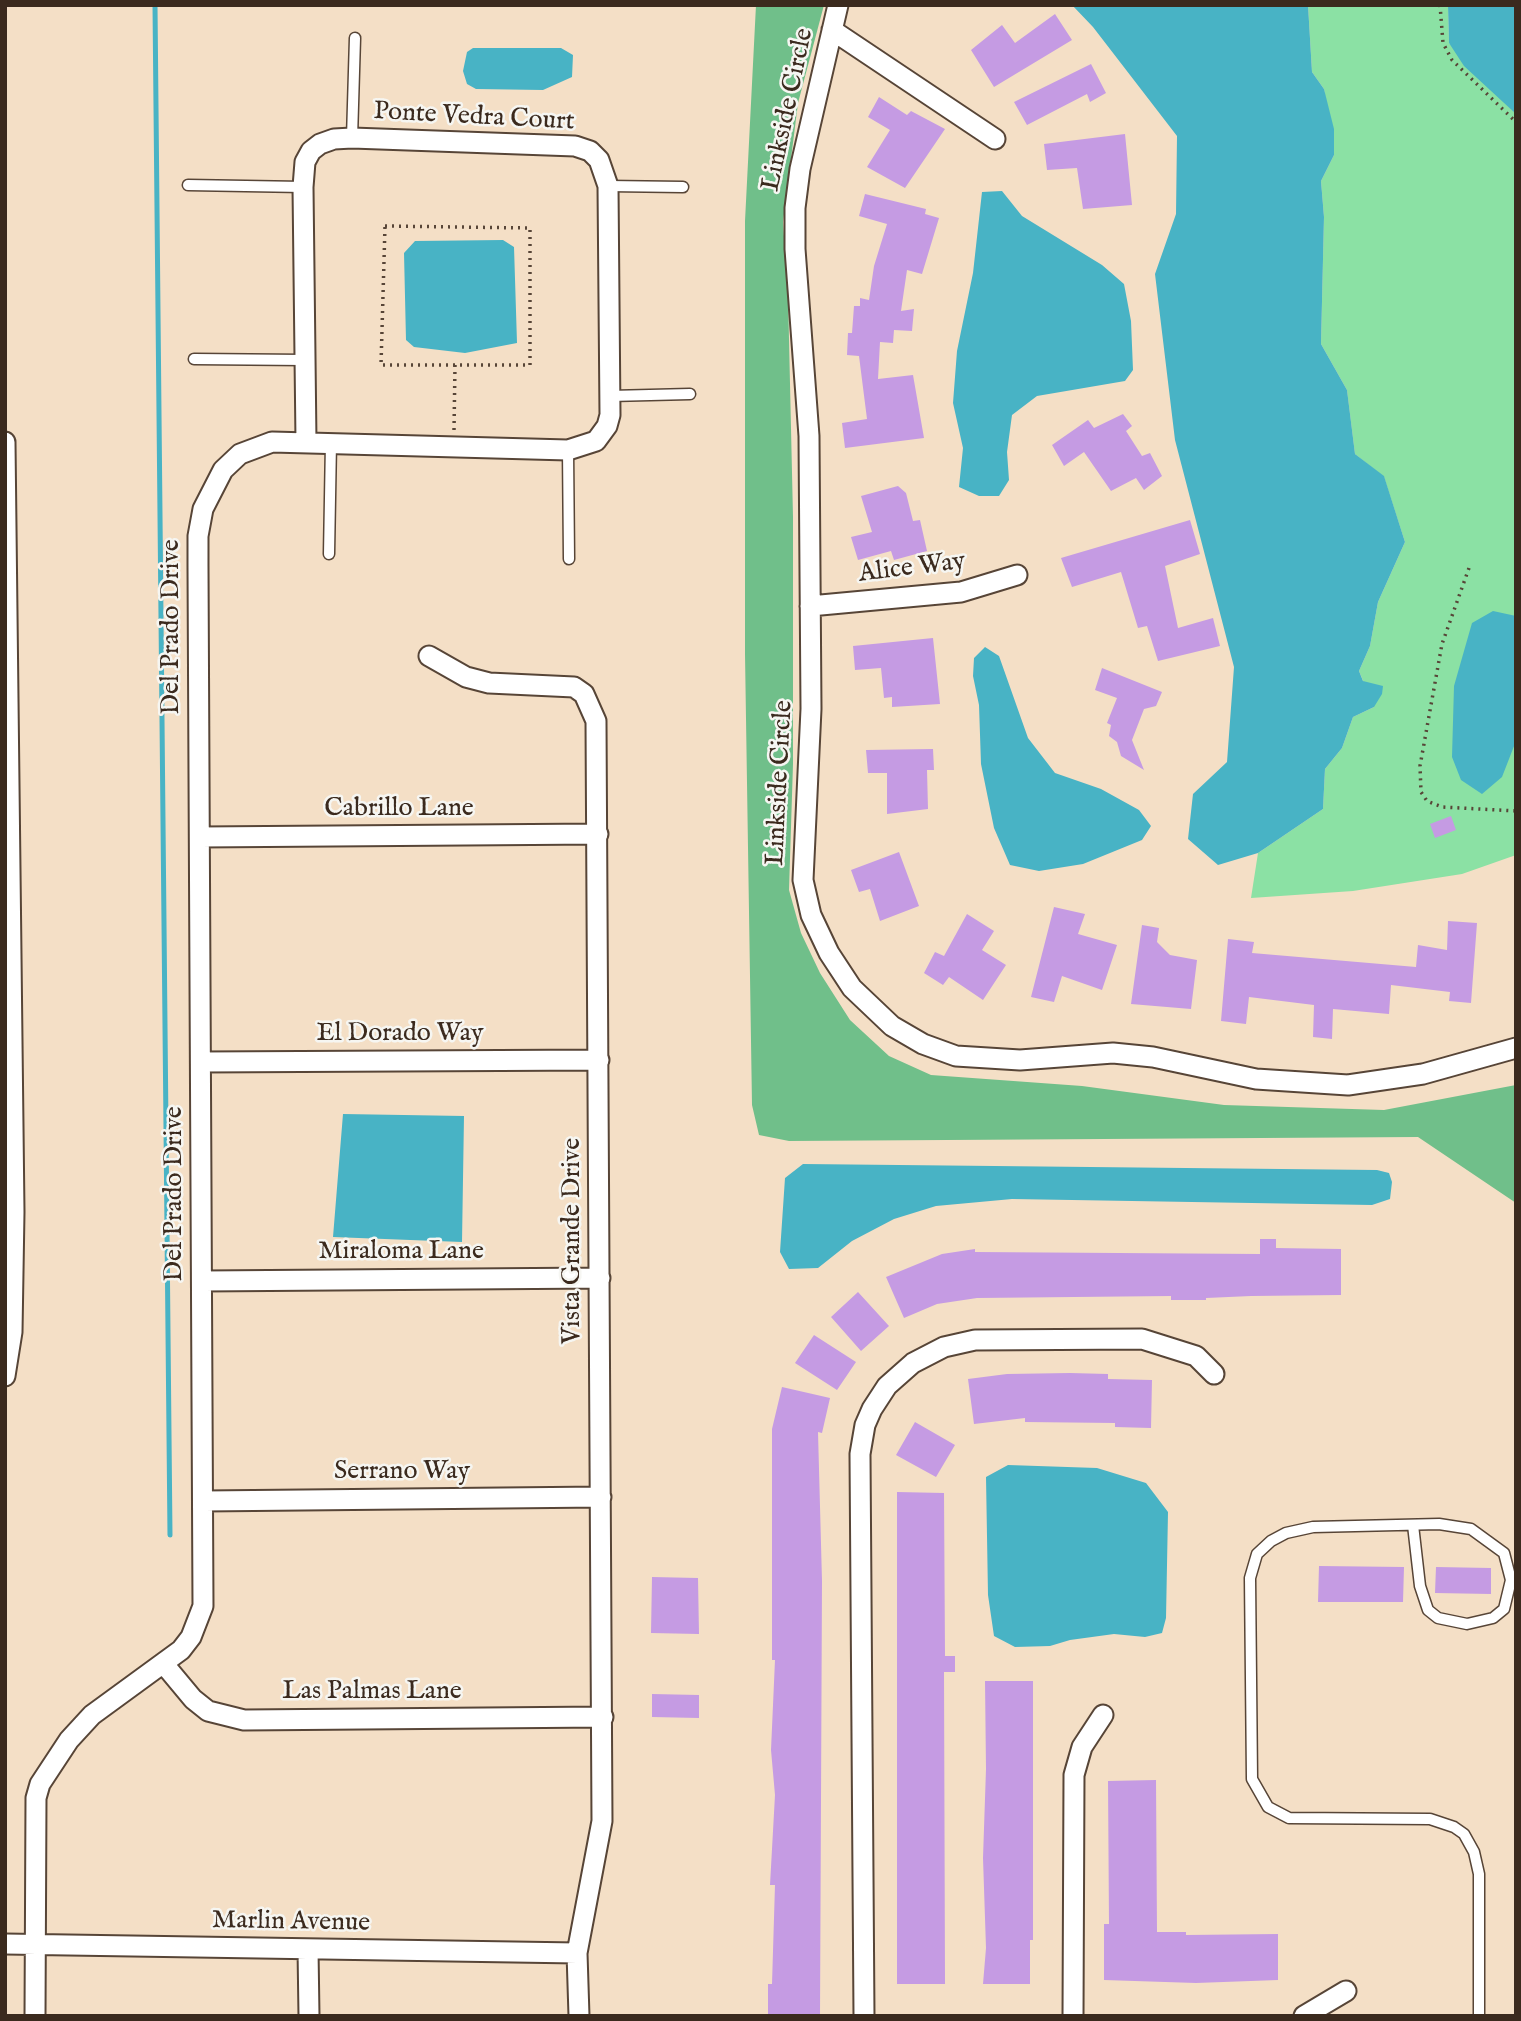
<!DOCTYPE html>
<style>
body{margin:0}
#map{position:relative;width:1521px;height:2021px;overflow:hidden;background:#f4dfc6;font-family:"IM FELL English",serif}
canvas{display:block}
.frame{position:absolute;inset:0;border:7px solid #3b2a1e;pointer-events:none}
</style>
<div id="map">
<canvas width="1521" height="2021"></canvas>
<div class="frame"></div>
</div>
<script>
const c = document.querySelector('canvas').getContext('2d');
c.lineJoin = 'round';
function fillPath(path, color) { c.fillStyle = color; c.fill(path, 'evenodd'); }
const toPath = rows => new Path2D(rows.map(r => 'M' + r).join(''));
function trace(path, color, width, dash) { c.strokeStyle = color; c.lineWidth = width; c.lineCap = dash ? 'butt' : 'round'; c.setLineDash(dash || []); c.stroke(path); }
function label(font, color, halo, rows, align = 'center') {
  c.font = font + ' "IM FELL English",serif'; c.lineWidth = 5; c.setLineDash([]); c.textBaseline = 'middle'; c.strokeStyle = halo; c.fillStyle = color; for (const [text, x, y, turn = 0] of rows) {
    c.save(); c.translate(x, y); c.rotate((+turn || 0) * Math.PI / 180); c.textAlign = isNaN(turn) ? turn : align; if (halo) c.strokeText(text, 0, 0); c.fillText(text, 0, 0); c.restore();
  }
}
const green = toPath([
 [1308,5,1448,5,1449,43,1516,114,1516,855,1462,874,1353,891,1251,898,1258,853,1323,809,1325,769,1342,748,1353,717,1374,707,1359,671,1370,646,1378,602,1405,542,1384,477,1355,454,1347,390,1321,344,1324,217,1321,181,1334,155,1324,89,1312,72]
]);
const forest = toPath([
 [756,5,824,5,798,103,783,222,788,295,793,517,793,764,789,890,801,933,820,973,850,1020,889,1056,931,1075,1082,1086,1224,1105,1384,1110,1516,1085,1516,1203,1418,1137,789,1141,759,1135,752,1105,745,654,745,221]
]);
const water = toPath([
 [1072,5,1308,5,1312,72,1324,89,1334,129,1334,155,1321,181,1324,217,1321,344,1347,390,1355,454,1384,476,1405,542,1378,602,1370,646,1359,671,1363,681,1383,686,1382,694,1374,707,1353,717,1342,748,1325,769,1323,809,1258,853,1218,865,1188,839,1193,794,1227,762,1234,667,1175,440,1155,274,1176,214,1177,136,1093,27],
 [1516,5,1516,114,1464,66,1449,43,1448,6],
 [473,48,561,48,573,55,572,77,543,90,476,89,467,84,463,71,467,52],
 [1002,191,1022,216,1102,265,1124,284,1131,321,1133,370,1125,381,1037,396,1012,415,1007,452,1009,480,999,496,979,496,959,487,963,448,953,403,957,351,973,273,982,192],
 [503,240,514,247,517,343,465,353,414,347,406,340,404,253,415,241],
 [1493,611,1516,616,1516,741,1502,777,1482,794,1461,780,1452,757,1454,686,1472,623],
 [985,647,999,656,1028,738,1055,773,1101,789,1139,810,1151,826,1142,840,1083,864,1039,871,1010,865,994,828,981,764,979,705,973,676,974,658],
 [343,1114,464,1116,462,1242,333,1237],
 [803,1164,1377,1170,1389,1173,1392,1182,1390,1199,1372,1205,1012,1199,936,1206,894,1219,852,1241,818,1268,789,1269,780,1252,785,1178],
 [1008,1465,1097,1468,1146,1483,1168,1512,1166,1618,1162,1633,1145,1637,1114,1634,1070,1640,1050,1646,1015,1647,994,1636,988,1595,986,1477]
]);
const stream = toPath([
 [155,5,170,1535]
]);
const building = toPath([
 [1055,14,1072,40,994,87,971,50,1002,25,1015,43],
 [1091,64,1106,93,1090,102,1087,94,1027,125,1014,102],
 [879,97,907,115,911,111,945,129,905,188,867,167,890,130,868,117],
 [1125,134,1132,205,1083,209,1077,168,1047,170,1044,144],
 [865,194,926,209,925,214,939,218,922,274,907,270,901,311,914,309,912,331,894,330,893,343,880,342,878,379,913,375,924,438,845,448,842,423,867,419,859,356,847,355,848,333,852,333,854,306,860,306,860,298,869,300,874,266,887,224,859,216],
 [1123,414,1132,426,1126,431,1142,456,1150,453,1162,476,1144,490,1136,478,1111,491,1084,452,1064,466,1052,445,1088,420,1094,428],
 [898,486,906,493,913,521,920,520,927,551,894,560,891,551,858,560,851,537,872,532,861,496],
 [1190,520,1200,554,1165,566,1178,628,1213,618,1220,646,1158,661,1147,626,1138,628,1121,572,1072,587,1061,558],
 [933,638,940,704,892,707,892,697,884,698,881,668,855,670,853,646],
 [1102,668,1162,692,1156,706,1144,709,1132,740,1144,770,1121,756,1117,742,1109,736,1111,725,1107,723,1117,698,1095,690],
 [933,749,934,770,927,770,928,809,887,814,887,773,868,773,866,750],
 [1451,816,1456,830,1435,838,1430,824],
 [899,852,919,906,880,921,870,889,859,892,851,870],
 [1054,907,1085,914,1078,934,1117,945,1102,990,1062,976,1054,1002,1031,997],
 [967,914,994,931,982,950,1006,965,983,1000,949,977,943,985,924,973,935,952,944,956],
 [1448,921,1477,923,1471,1003,1449,1001,1450,992,1391,985,1389,1014,1333,1009,1332,1039,1313,1037,1314,1005,1249,997,1246,1024,1221,1021,1228,939,1254,942,1252,953,1416,967,1418,945,1447,950],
 [1142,925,1159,928,1157,942,1170,955,1197,960,1191,1009,1131,1004],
 [1260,1239,1276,1239,1276,1248,1341,1249,1341,1295,1251,1296,1206,1298,1206,1300,1171,1300,1171,1296,977,1298,937,1304,904,1318,886,1277,942,1254,975,1249,975,1252,1260,1254],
 [858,1292,889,1326,861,1351,831,1317],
 [814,1335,856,1362,837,1390,795,1363],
 [1070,1373,1108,1374,1108,1379,1152,1380,1151,1428,1115,1427,1115,1423,1025,1422,1025,1418,974,1424,968,1379,1007,1374],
 [782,1387,830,1398,822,1433,818,1432,822,1581,820,2016,768,2016,768,1984,772,1984,775,1885,770,1885,775,1795,771,1750,775,1660,772,1660,772,1429],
 [915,1422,955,1445,936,1477,896,1455],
 [897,1492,944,1493,945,1656,955,1656,955,1672,944,1672,945,1984,897,1984],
 [1319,1566,1404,1567,1403,1602,1318,1602],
 [1436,1567,1491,1568,1491,1594,1435,1593],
 [652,1577,698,1578,699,1634,651,1633],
 [985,1681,1033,1681,1033,1940,1030,1940,1030,1984,983,1984,986,1948,983,1858,986,1769],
 [652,1694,699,1695,699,1718,652,1717],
 [1156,1780,1157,1932,1186,1932,1186,1935,1278,1934,1278,1980,1196,1983,1104,1980,1104,1924,1109,1924,1108,1781]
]);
const path = toPath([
 [1440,5,1443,43,1452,60,1516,122],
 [385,226,530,228,530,365,381,365,385,226],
 [454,430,455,365],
 [1469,568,1442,644,1420,766,1421,792,1427,801,1442,807,1516,811]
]);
const lane = toPath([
 [352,138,355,38],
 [188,185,303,187],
 [608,186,683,187],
 [194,359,305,360],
 [610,396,690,394],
 [568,450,569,559],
 [329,554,331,442],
 [1413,1525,1420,1586,1428,1610,1438,1618,1467,1624,1493,1618,1504,1609,1511,1580,1504,1553,1471,1529,1439,1524,1313,1527,1286,1533,1271,1541,1257,1554,1250,1578,1252,1779,1268,1807,1289,1818,1430,1819,1454,1827,1464,1834,1474,1852,1479,1874,1479,2016]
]);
const street = toPath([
 [838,5,800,169,795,208,795,249,809,436,811,709,803,880,811,915,829,953,852,988,892,1026,923,1044,956,1056,1020,1060,1113,1053,1153,1057,1256,1079,1348,1085,1423,1074,1516,1048],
 [832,30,995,139],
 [5,442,14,1212,12,1332,5,1376],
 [810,606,961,592,1017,575],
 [429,656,466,677,489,683,574,687,584,694,596,721,602,1821,577,1953,579,2016],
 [200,837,598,834],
 [202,1062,599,1060],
 [203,1281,600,1278],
 [204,1501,601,1497],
 [163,1663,193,1699,208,1711,244,1720,603,1717],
 [5,1944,577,1953],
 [308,1949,309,2016],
 [35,2016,36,1798,40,1784,69,1740,92,1715,181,1650,191,1637,203,1606,198,566,198,536,203,509,223,470,240,454,272,442,568,450,596,441,607,426,610,415,608,186,599,160,590,151,575,146,352,138,334,139,320,144,311,151,305,162,303,187,306,442],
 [864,2016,860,1454,865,1425,872,1409,887,1386,913,1363,944,1347,975,1340,1142,1339,1196,1356,1214,1374],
 [1073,2016,1074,1775,1082,1747,1103,1715],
 [1304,2016,1346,1991]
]);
const streetNames = [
 ["Linkside Circle",789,110,-78],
 ["Ponte Vedra Court",474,118,3],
 ["Alice Way",912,569,-7],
 ["Del Prado Drive",173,627,-90],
 ["Linkside Circle",781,783,-87],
 ["Cabrillo Lane",399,810],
 ["El Dorado Way",400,1035],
 ["Del Prado Drive",176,1194,-90],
 ["Vista Grande Drive",574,1241,-90],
 ["Miraloma Lane",401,1253],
 ["Serrano Way",402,1473],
 ["Las Palmas Lane",372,1693],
 ["Marlin Avenue",291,1923,1]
];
fillPath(green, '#8be1a4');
fillPath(forest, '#70bf8a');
fillPath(water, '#48b3c5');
trace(stream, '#48b3c5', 5);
fillPath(building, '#c59be3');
trace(lane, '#574537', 13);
trace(street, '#574537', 23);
trace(path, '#574537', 3.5, [2, 5]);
trace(lane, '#fff', 10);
trace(street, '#fff', 19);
label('26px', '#3b2a1e', '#f6f6f2', streetNames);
</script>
